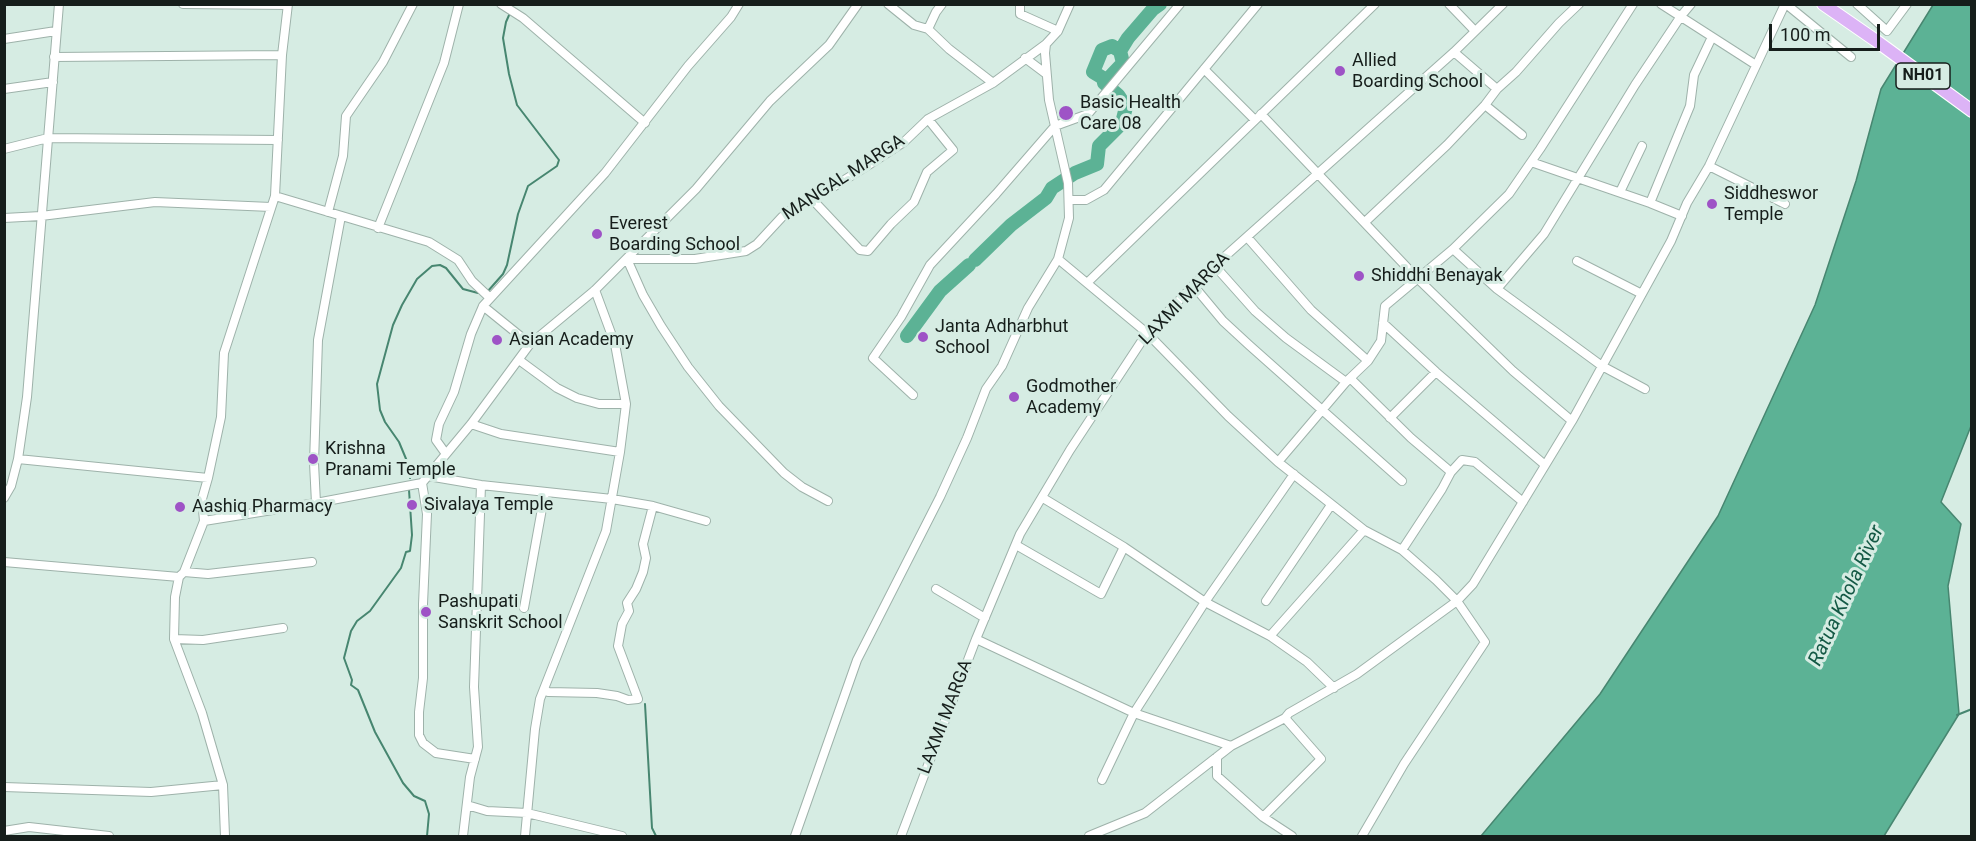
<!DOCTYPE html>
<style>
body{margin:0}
#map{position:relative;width:1976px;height:841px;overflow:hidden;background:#d6ece3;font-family:Roboto,sans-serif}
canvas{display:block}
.frame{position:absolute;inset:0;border:6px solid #161e1b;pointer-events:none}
.scale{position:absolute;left:1769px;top:24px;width:111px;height:27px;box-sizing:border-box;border:3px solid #161e1b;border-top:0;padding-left:8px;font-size:18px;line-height:21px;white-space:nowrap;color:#161e1b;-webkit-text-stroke:4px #d6ece3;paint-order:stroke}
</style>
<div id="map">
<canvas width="1976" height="841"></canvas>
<div class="frame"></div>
<div class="scale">100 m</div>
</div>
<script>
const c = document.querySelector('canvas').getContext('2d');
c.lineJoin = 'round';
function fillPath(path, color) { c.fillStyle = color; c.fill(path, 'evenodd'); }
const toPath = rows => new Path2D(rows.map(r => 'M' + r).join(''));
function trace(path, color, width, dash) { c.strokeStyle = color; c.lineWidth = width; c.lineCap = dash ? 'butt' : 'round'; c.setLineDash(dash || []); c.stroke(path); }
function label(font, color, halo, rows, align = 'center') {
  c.font = font + ' Roboto,sans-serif'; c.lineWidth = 6; c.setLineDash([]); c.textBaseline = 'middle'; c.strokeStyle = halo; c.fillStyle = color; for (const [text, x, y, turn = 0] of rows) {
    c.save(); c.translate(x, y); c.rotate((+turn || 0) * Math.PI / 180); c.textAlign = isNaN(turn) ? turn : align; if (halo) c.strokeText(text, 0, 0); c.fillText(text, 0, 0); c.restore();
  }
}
const water = toPath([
 [1933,5,1971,5,1971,426,1941,502,1961,524,1948,586,1959,714,1884,836,1481,836,1600,694,1718,516,1815,305,1856,181,1881,89,1933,5]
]);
const stream = toPath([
 [488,291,503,274,507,265,518,214,528,186,557,166,559,160,517,105,509,74,503,38,506,22,510,13],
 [410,478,409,466,399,442,385,422,380,410,377,384,393,325,402,305,417,279,432,266,440,265,446,268,463,289,478,293],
 [409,490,412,535,410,551,406,552,401,568,370,611,357,621,351,631,344,658,352,680,351,685,358,690,375,732,403,783,414,796,425,801,429,814,427,836],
 [645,704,652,828,656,836],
 [1957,715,1972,709]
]);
const river = toPath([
 [1104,83,1103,78,1093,72,1102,50,1112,46,1120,51],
 [975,260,1011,225,1046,198,1052,188,1075,173,1097,164,1099,146,1122,123,1126,107,1118,95,1104,83,1123,63,1120,51,1128,38,1153,9,1160,4],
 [907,336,940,291,969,265]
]);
const minor = toPath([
 [183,4,288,5],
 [501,4,523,18,645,123],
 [888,4,914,25,928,29,949,49,993,83],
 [1020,4,1020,14,1058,31],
 [1449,4,1475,31],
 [1661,4,1756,65],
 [1786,4,1851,57],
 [1857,4,1887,31,1907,4],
 [928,29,936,12,942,4],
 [4,39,56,31],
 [1454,52,1497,89],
 [54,57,282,55],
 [1025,58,1045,73],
 [1204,69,1255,120],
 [4,89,53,82],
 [1485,105,1522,135],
 [1261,114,1418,279,1513,371,1572,421],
 [4,149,48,138,278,140],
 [1531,162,1650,203,1682,216],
 [1709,166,1785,204],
 [1620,192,1642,146],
 [275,196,429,242,458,260,472,281,490,298],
 [810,197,860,250,868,251,891,224,914,202,927,172,953,150,928,119],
 [1069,200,1086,200,1104,190,1258,4],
 [1650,203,1690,106,1694,75,1712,37],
 [328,212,343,156,346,116,383,62,413,4],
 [4,218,41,216,155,202,271,207],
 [1365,222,1447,145,1485,105,1497,89,1516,72,1559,23,1579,4],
 [378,228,444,63,459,4],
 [1247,237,1311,310,1368,361],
 [1453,249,1497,289,1602,366,1645,389],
 [1058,259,1147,333,1228,416,1278,462,1364,530,1402,550,1436,580,1457,601,1485,642,1404,764,1362,836],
 [1577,261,1642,294],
 [1214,265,1255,311,1286,338,1346,382],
 [1087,283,1375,4],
 [1193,285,1223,321,1249,345,1402,481],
 [1497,289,1544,234,1635,85,1681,16,1691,4],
 [483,306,530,344],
 [1383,323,1436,372,1545,465],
 [519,360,557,388,577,398,599,404,626,404],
 [1350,378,1411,438,1451,472],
 [913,395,873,358,901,317,930,265,996,194,1055,126,1088,114,1180,4],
 [1390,418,1436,372],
 [471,424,501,434,620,452],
 [446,454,436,440,439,424,454,392,471,334,483,306,605,173,688,66,731,17,739,4],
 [18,459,208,478],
 [1278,462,1346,382,1368,361,1381,341,1385,306,1453,249,1509,194,1540,149,1633,4],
 [428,476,481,485,612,499,653,506,706,521],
 [422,483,427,514,423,604,423,678,419,712,419,735,423,743,436,753,475,759],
 [4,498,11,486,18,459,27,397,59,4],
 [828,501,802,487,784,473,719,406,688,367,661,326,643,295,627,259,695,259,746,251,757,244,782,217,803,201,825,192,867,166,904,142,928,119,993,83,1046,44],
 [316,503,314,463,318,340,341,216],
 [204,521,316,503,422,483,471,424,530,344,595,290,696,189,770,101,829,45,858,4],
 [1016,545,1101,594,1124,547,1043,498],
 [1124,547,1205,602,1270,636,1307,662,1334,688],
 [1402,550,1442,489,1451,472,1462,460,1475,462,1523,502],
 [4,562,179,577],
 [184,572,208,574,312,562],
 [936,589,985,618],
 [1266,601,1331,505],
 [524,608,545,492],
 [1270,636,1364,530],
 [174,639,203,640,283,628],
 [976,639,1134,713,1231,746],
 [544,689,548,692,597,693,617,696,628,700,638,699,618,646,622,624,629,611,627,603,636,589,643,572,646,558,643,544,653,506],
 [1217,757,1217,776,1263,817,1292,836],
 [1102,780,1134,713,1205,602,1294,474],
 [4,787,151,792,223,785],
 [467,805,487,811,527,813,622,836],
 [1263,817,1321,759,1285,718],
 [4,831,29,827,109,836],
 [225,836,223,785,202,713,174,639,175,597,179,577,184,572,204,521,202,499,208,478,221,417,224,353,275,196,282,55,288,4],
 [463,836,470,777,478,747,474,687,481,485],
 [525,836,535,729,540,699,606,531,620,452,626,404,615,344,595,290],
 [795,836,857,660,940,497,967,438,986,389,1002,366,1028,308,1058,259,1069,218,1068,183,1049,100,1045,53,1046,44,1058,31,1070,4],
 [901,836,976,639,1020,534,1070,450,1147,333,1203,276,1454,52,1503,4],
 [1089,836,1145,813,1231,746,1285,718,1289,713,1357,674,1457,601,1473,584,1572,421,1671,241,1687,203,1709,166,1785,4]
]);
const highway = toPath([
 [1823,4,1875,40,1972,111]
]);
const markers = [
 [1340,71,6,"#9e53c6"],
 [1066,113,8,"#9e53c6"],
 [1712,204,6,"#9e53c6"],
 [597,234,6,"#9e53c6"],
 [1359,276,6,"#9e53c6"],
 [923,337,6,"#9e53c6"],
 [497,340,6,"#9e53c6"],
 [1014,397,6,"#9e53c6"],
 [313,459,6,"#9e53c6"],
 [412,505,6,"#9e53c6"],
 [180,507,6,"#9e53c6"],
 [426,612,6,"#9e53c6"]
];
const shields = [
 [1923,76,54]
];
const shieldNames = [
 ["NH01",1923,76]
];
const poiNames = [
 ["Allied",1352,61],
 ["Boarding School",1352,82],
 ["Basic Health",1080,103],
 ["Care 08",1080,124],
 ["Siddheswor",1724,194],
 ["Temple",1724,215],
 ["Everest",609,224],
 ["Boarding School",609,245],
 ["Shiddhi Benayak",1371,276],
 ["Janta Adharbhut",935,327],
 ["School",935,348],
 ["Asian Academy",509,340],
 ["Godmother",1026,387],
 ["Academy",1026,408],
 ["Krishna",325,449],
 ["Pranami Temple",325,470],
 ["Sivalaya Temple",424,505],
 ["Aashiq Pharmacy",192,507],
 ["Pashupati",438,602],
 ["Sanskrit School",438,623]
];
const streetNames = [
 ["MANGAL MARGA",844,178,-33],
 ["LAXMI MARGA",1185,299,-46],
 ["LAXMI MARGA",946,717,-69]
];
const waterNames = [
 ["Ratua Khola River",1847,596,-65]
];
fillPath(water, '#5cb295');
trace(water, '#478670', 1.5);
trace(stream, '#478670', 2);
trace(river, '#5cb295', 14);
trace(minor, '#9eb2aa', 10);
trace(highway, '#fff', 14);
trace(minor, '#fff', 8);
trace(highway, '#dcb3f6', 12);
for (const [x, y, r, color] of markers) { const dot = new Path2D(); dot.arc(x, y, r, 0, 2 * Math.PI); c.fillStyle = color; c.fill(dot); trace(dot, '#d6ece3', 2); }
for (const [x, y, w] of shields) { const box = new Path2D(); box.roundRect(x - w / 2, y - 13, w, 26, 4.5); c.fillStyle = '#d6ece3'; c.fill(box); trace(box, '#161e1b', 1.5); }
label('bold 16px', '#161e1b', null, shieldNames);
label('18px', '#161e1b', '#d6ece3', poiNames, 'left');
label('18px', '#161e1b', '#d6ece3', streetNames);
label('italic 20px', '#145945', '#d6ece3', waterNames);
</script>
